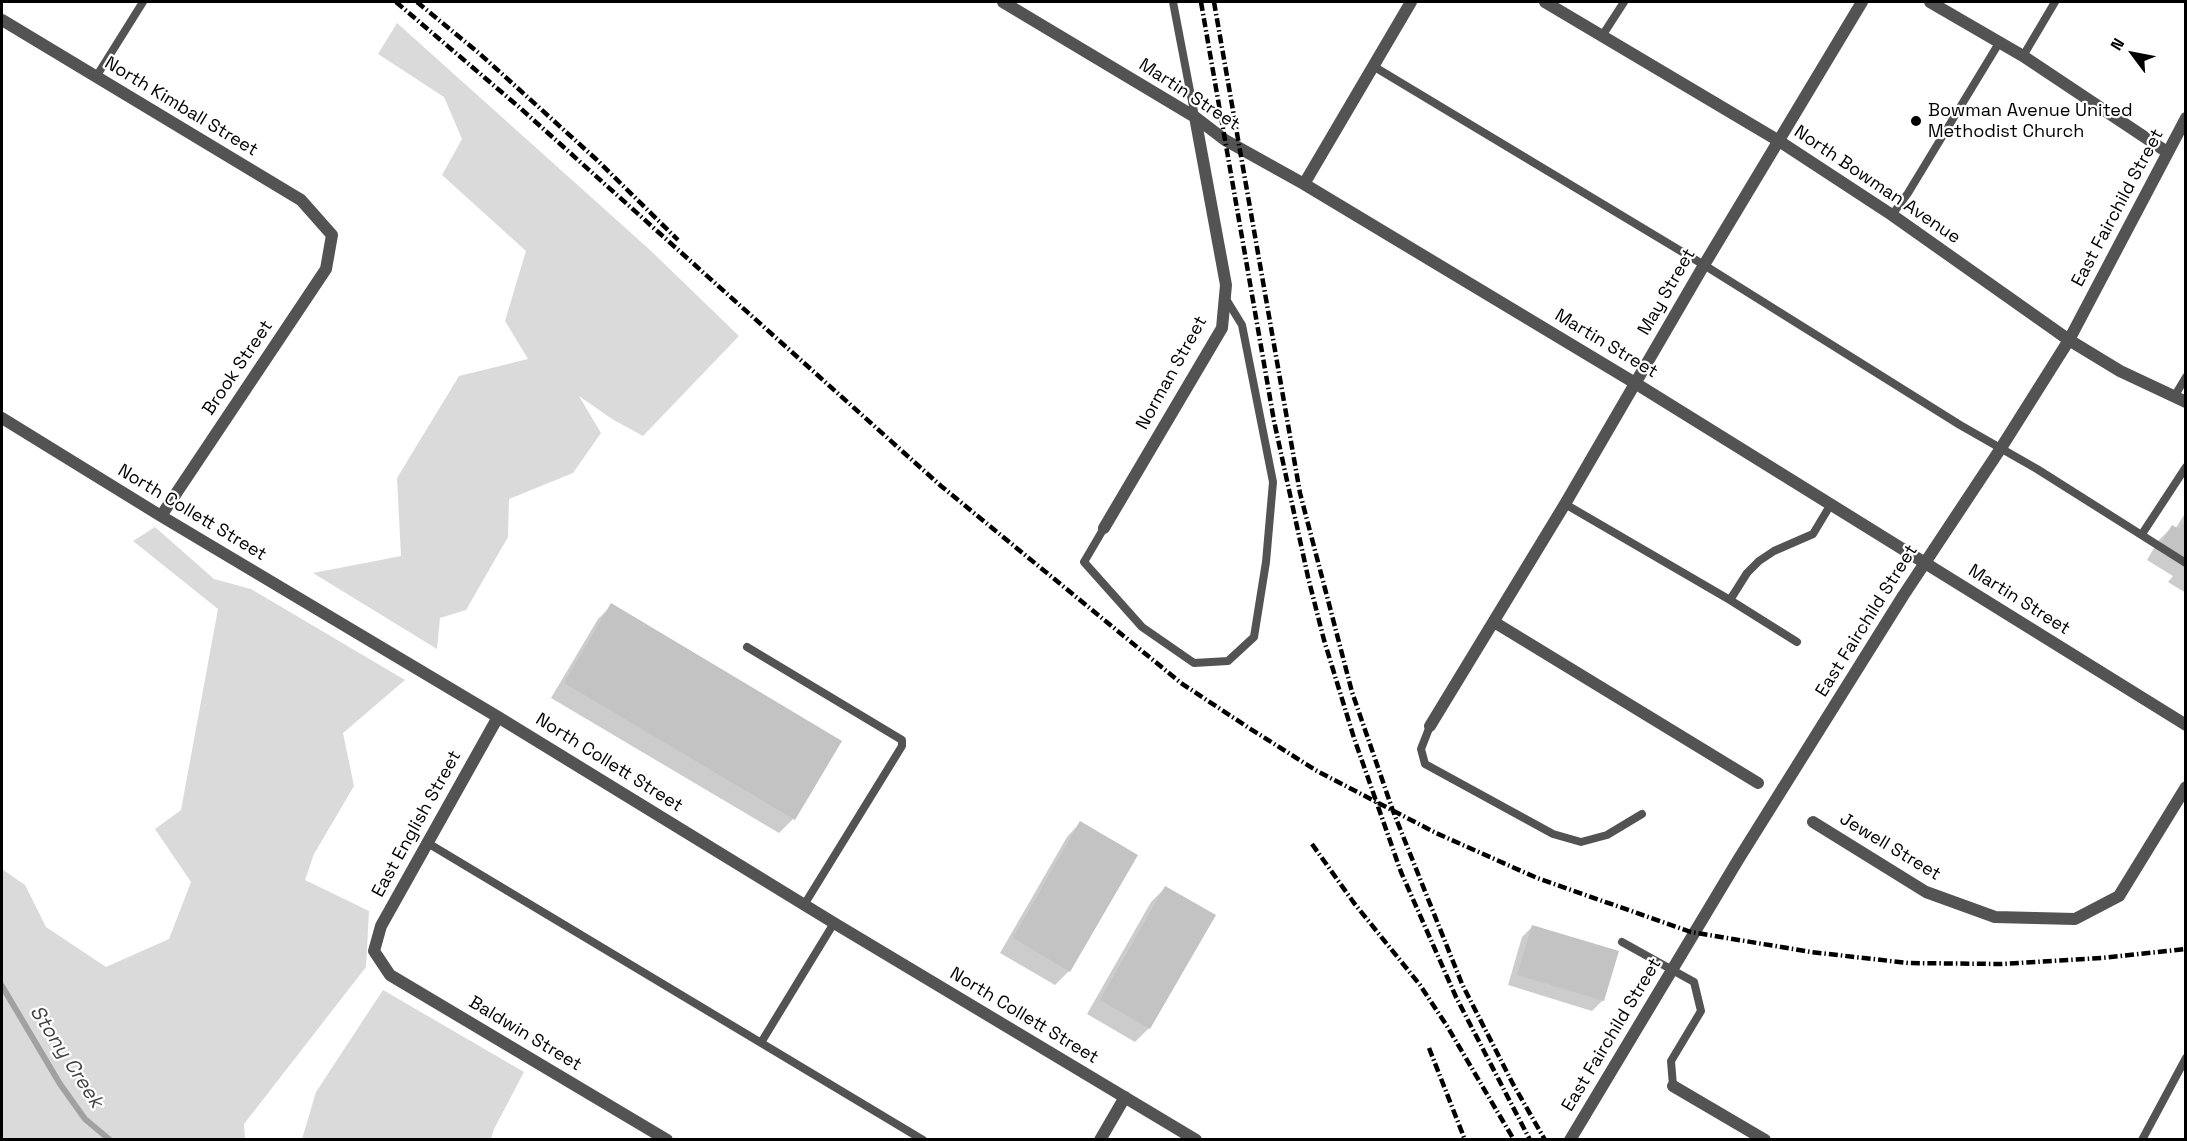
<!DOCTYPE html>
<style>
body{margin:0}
#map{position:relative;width:2187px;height:1141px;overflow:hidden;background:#fff;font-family:"Space Grotesk",sans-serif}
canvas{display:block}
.frame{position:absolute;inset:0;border:3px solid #000;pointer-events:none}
.north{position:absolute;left:2103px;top:24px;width:60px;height:60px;-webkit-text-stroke:4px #fff;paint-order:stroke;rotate:302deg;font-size:16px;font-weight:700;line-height:24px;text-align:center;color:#000}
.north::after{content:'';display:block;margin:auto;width:21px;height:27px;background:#000;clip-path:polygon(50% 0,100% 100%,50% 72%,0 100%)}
</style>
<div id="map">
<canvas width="2187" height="1141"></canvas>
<div class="frame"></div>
<div class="north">N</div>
</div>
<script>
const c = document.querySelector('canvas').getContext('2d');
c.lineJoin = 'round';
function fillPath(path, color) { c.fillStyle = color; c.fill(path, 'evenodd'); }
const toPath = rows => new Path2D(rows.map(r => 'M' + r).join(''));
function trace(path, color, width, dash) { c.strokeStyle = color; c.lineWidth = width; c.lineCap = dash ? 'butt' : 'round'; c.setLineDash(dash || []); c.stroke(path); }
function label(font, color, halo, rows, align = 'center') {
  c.font = font + ' "Space Grotesk",sans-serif'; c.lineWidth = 4.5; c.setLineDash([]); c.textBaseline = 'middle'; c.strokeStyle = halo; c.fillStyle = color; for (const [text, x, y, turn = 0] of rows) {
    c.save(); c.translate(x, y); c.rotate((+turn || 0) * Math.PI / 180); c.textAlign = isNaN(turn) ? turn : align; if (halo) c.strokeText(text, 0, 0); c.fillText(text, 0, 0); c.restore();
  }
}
const green = toPath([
 [397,23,650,250,739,336,643,436,612,419,579,396,601,433,573,473,509,499,508,537,466,610,440,618,437,649,313,573,401,556,397,478,459,376,528,359,505,321,526,251,442,175,462,139,444,97,378,54],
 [155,527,214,579,251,589,405,680,343,733,354,786,314,854,305,880,369,911,366,967,244,1124,245,1139,2,1139,2,869,25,885,46,927,106,967,169,939,191,882,155,829,181,810,218,609,133,541],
 [383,990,524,1072,494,1129,491,1139,302,1139,316,1092]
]);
const shadow = toPath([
 [2186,512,2186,593,2168,582,2173,576,2147,560,2158,541,2172,527,2175,529],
 [612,605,840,741,793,819,779,833,551,698,598,619],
 [1080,823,1069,971,1055,985,1000,953,1067,837],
 [1165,888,1149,1028,1135,1042,1087,1014,1151,902],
 [1532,927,1603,1000,1592,1011,1508,985,1522,937]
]);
const stream = toPath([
 [2,986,60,1084,85,1119,110,1140]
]);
const building = toPath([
 [2186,518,2186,561,2160,545,2172,525,2179,529],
 [611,603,842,741,795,820,564,683],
 [1080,821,1138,855,1070,972,1013,938],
 [1165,886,1216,915,1150,1029,1100,1000],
 [1532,925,1619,951,1604,1001,1517,975]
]);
const service = toPath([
 [1173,2,1195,117],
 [1602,36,1624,2],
 [2023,56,2055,2],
 [1373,66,1704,265,1960,425,2037,469,2186,563],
 [96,77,143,2],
 [1892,215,1908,193,1999,43],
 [2174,397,2186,377],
 [1565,504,1730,600,1797,642],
 [1104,528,1084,562,1142,627,1194,663,1228,661,1254,637,1266,562,1273,482,1242,325,1226,299],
 [2142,534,2186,467],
 [1730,600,1747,573,1759,561,1774,551,1813,534,1831,504],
 [747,647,902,740,902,746,804,905],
 [1430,726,1421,749,1425,764,1553,834,1581,842,1607,835,1642,814],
 [426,842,923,1140],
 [1622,942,1694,982,1701,1011,1671,1061,1673,1086],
 [762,1041,834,923],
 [2142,1140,2186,1058]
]);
const minor = toPath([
 [1003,2,1195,117,1225,140,1304,184,1635,383,2186,725],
 [1930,2,2023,56,2167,152],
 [2,20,301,200,332,235,326,269,161,516],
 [1304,184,1411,2],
 [2,418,161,516,498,717,834,923,1196,1140],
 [1104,528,1222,328,1226,285,1195,117],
 [1494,622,1758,783],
 [498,717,381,926,374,951,390,975,667,1140],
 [1430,726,1565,504,1704,265,1862,2],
 [1813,822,1926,892,1995,917,2075,919,2119,896,2186,787],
 [1673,1086,1765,1140],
 [1100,1140,1125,1097]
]);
const tertiary = toPath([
 [1545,2,1779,141,1892,215,2069,340,2120,371,2186,402],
 [1570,1140,1738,860,1903,596,2001,448,2069,340,2186,118]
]);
const rail = toPath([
 [396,2,519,107,941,486,1181,683,1249,728,1317,771,1436,833,1537,878,1691,932,1811,952,1908,963,2001,964,2102,958,2186,949],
 [417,2,480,54,597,160,678,240],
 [1201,2,1274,421,1308,577,1324,640,1354,738,1401,872,1456,997,1530,1140],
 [1214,2,1300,493,1352,692,1393,811,1462,984,1513,1084,1545,1140],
 [1312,844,1354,903,1420,985,1447,1026,1514,1140],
 [1429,1048,1465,1140]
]);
const markers = [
 [1916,121,6,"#000"]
];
const streetNames = [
 ["Martin Street",1189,95,33],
 ["North Kimball Street",181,107,31],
 ["North Bowman Avenue",1877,185,34],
 ["East Fairchild Street",2118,208,-62],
 ["May Street",1667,292,-60],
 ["Martin Street",1606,344,31],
 ["Brook Street",238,368,-56],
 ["Norman Street",1172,373,-61],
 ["North Collett Street",192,513,31],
 ["Martin Street",2019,600,32],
 ["East Fairchild Street",1867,621,-58],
 ["North Collett Street",609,763,32],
 ["East English Street",417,824,-61],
 ["Jewell Street",1890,847,31],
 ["North Collett Street",1024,1016,31],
 ["Baldwin Street",525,1034,31],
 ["East Fairchild Street",1612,1035,-59]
];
const poiNames = [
 ["Bowman Avenue United",1928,111],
 ["Methodist Church",1928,132]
];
const waterNames = [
 ["Stony Creek",66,1057,57]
];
fillPath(green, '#dadada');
fillPath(shadow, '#0003');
trace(stream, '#a1a1a1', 6);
fillPath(building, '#c3c3c3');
trace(service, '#535353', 8);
trace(minor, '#535353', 12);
trace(tertiary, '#535353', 12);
trace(rail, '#000', 4.5, [9, 3, 1.5, 3]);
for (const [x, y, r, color] of markers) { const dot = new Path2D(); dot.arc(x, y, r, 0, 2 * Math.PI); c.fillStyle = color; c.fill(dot); trace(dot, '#fff', 2); }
label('18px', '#000', '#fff', streetNames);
label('18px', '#000', '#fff', poiNames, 'left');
label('italic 20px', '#424242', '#fff', waterNames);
</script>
